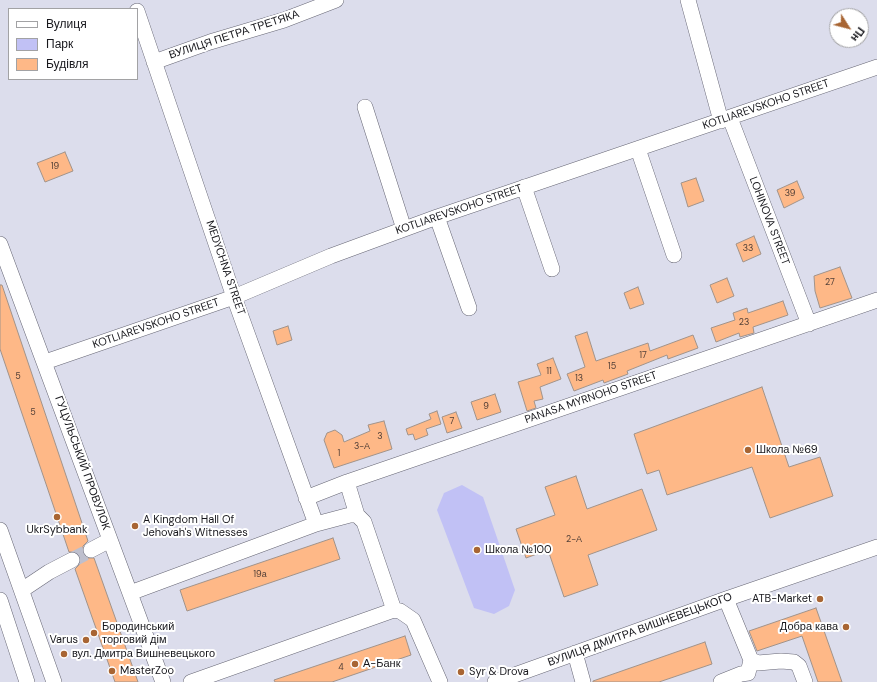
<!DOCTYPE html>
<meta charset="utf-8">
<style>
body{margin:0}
#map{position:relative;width:877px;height:682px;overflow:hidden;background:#dcddec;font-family:"DM Sans",sans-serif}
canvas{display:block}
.legend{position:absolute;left:8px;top:8px;width:130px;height:72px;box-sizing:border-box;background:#fff;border:1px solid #a2a2a4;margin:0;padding:5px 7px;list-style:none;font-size:12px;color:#17171c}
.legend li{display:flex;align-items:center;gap:8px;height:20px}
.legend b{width:20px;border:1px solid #a2a2a4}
.north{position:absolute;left:829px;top:8px;width:40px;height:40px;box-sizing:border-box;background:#fff;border:1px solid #a2a2a4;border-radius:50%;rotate:126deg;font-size:11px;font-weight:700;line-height:16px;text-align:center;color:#17171c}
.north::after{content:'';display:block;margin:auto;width:14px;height:18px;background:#a86533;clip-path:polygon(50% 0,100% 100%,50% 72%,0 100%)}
</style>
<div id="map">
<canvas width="877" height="682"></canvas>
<ul class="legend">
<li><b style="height:5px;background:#fff"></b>Вулиця</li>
<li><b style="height:11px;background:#c1c1f5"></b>Парк</li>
<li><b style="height:11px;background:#feb887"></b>Будівля</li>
</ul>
<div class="north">Пн</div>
</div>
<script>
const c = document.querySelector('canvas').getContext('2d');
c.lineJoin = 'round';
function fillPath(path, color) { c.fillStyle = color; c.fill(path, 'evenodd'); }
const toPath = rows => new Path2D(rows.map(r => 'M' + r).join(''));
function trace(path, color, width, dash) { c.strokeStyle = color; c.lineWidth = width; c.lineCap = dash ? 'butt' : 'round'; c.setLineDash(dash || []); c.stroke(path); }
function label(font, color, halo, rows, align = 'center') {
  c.font = font + ' "DM Sans",sans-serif'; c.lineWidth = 4; c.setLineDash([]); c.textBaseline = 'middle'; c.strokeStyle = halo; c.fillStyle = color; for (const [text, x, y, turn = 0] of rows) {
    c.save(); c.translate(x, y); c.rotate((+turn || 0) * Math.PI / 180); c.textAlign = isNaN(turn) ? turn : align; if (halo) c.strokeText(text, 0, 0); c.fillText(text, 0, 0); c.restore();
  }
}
const green = toPath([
 [462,485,483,497,515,590,509,606,494,614,474,608,437,510,444,493]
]);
const building = toPath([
 [65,152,73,171,45,182,37,163,65,152],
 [696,178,704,201,688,207,681,183,696,178],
 [797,181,804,198,784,208,777,190,797,181],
 [754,236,761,254,743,262,736,244,754,236],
 [840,267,852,298,820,308,815,291,814,276,840,267],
 [727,278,734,296,717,303,710,285,727,278],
 [0,285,2,285,88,541,83,546,83,554,87,558,94,558,138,682,115,682,75,569,80,564,80,556,76,552,69,552,46,484,0,349,0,285],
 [638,287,644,304,630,309,624,293,638,287],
 [783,301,788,315,753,327,754,333,740,337,739,333,716,342,711,328,735,320,733,313,747,308,748,313,783,301],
 [288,326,292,340,277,345,273,331,288,326],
 [587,332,596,361,648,343,650,351,693,335,698,348,668,359,667,355,627,371,628,374,604,383,603,380,574,391,567,374,585,367,575,336,587,332],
 [553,358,561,379,540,387,543,399,534,401,536,408,527,411,518,382,541,375,537,364,553,358],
 [762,387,789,467,820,457,833,496,770,518,752,467,667,495,659,470,647,474,634,434,762,387],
 [495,394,501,412,477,420,471,402,495,394],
 [437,411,441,424,426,429,428,435,415,440,413,434,408,435,406,429,431,419,429,414,437,411],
 [456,412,462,428,447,433,442,417,456,412],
 [384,421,392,449,334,468,324,440,327,433,335,430,342,435,344,442,370,431,368,425,384,421],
 [576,476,587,509,642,489,657,530,588,555,598,585,564,597,548,550,526,558,516,529,555,515,545,487,576,476],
 [333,538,340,559,187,611,180,590,333,538],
 [816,608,842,682,818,682,802,636,757,651,749,631,816,608],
 [405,636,411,655,332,682,275,682,274,680,405,636],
 [705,642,712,664,659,682,593,682,593,681,705,642]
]);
const minorTunnel = toPath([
 [72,560,91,550]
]);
const minor = toPath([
 [688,0,721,121],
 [137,11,234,297,316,524],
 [154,62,210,42,284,20,336,0],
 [365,107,404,229],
 [730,118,809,324],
 [638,149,674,255],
 [524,187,552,269],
 [437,217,469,308],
 [0,244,163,682],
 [45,362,234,297,331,256,437,217,877,67],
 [347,482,357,515,364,522,394,610],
 [306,498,347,482,877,300],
 [0,530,54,682],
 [91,550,110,540],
 [22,590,49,572,72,560],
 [130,593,316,524,350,515,357,515],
 [726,599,751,660,758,663,781,661,794,662,799,666,805,682],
 [0,600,27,682],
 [575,653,583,682],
 [191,682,394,610,400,611,413,620,440,682],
 [495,682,726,599,877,547],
 [721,682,741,674,748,673,751,660]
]);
const markers = [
 [748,450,4,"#a86533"],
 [57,517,4,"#a86533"],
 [135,526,4,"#a86533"],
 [477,550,4,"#a86533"],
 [820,599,4,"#a86533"],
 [846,627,4,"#a86533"],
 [94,633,4,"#a86533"],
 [86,640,4,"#a86533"],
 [64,654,4,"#a86533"],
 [355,664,4,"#a86533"],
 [112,671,4,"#a86533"],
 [461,672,4,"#a86533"]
];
const numberNames = [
 ["19",55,167],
 ["39",790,194],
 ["33",748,249],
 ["27",830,283],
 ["23",744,323],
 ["17",643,356],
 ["15",612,367],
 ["11",549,372],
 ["5",18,377],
 ["13",579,379],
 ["9",486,407],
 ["5",33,413],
 ["7",452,422],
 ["3",380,437],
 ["3-А",362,447],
 ["1",339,454],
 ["2-А",574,540],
 ["19а",260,575],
 ["4",341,668]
];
const streetNames = [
 ["ВУЛИЦЯ ПЕТРА ТРЕТЯКА",234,35,-18],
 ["KOTLIAREVSKOHO STREET",766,105,-19],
 ["KOTLIAREVSKOHO STREET",459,210,-19],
 ["LOHINOVA STREET",769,221,69],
 ["MEDYCHNA STREET",225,268,71],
 ["KOTLIAREVSKOHO STREET",156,324,-19],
 ["PANASA MYRNOHO STREET",591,398,-19],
 ["ГУЦУЛЬСЬКИЙ ПРОВУЛОК",82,463,70],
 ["ВУЛИЦЯ ДМИТРА ВИШНЕВЕЦЬКОГО",640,630,-20]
];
const poiNames = [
 ["Школа №69",756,450],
 ["A Kingdom Hall Of",143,520],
 ["Jehovah's Witnesses",143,533],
 ["UkrSybbank",57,530,"center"],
 ["Школа №100",485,550],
 ["ATB-Market",812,599,"right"],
 ["Бородинський",102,627],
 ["торговий дім",102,640],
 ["Добра кава",838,627,"right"],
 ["Varus",78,640,"right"],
 ["вул. Дмитра Вишневецького",72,654],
 ["А-Банк",363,664],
 ["MasterZoo",120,671],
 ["Syr & Drova",469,672]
];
fillPath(green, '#c1c1f5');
fillPath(building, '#feb887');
trace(building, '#a1938a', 1);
trace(minorTunnel, '#bebfcd', 15, [15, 8]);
trace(minor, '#676775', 16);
trace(minor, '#fff', 15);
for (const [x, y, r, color] of markers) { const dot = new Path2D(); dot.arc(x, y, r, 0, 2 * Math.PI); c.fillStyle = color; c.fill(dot); trace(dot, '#fff', 1.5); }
label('9px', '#513f37', null, numberNames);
label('11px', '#17171c', '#fff', streetNames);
label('11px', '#17171c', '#fff', poiNames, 'left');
</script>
